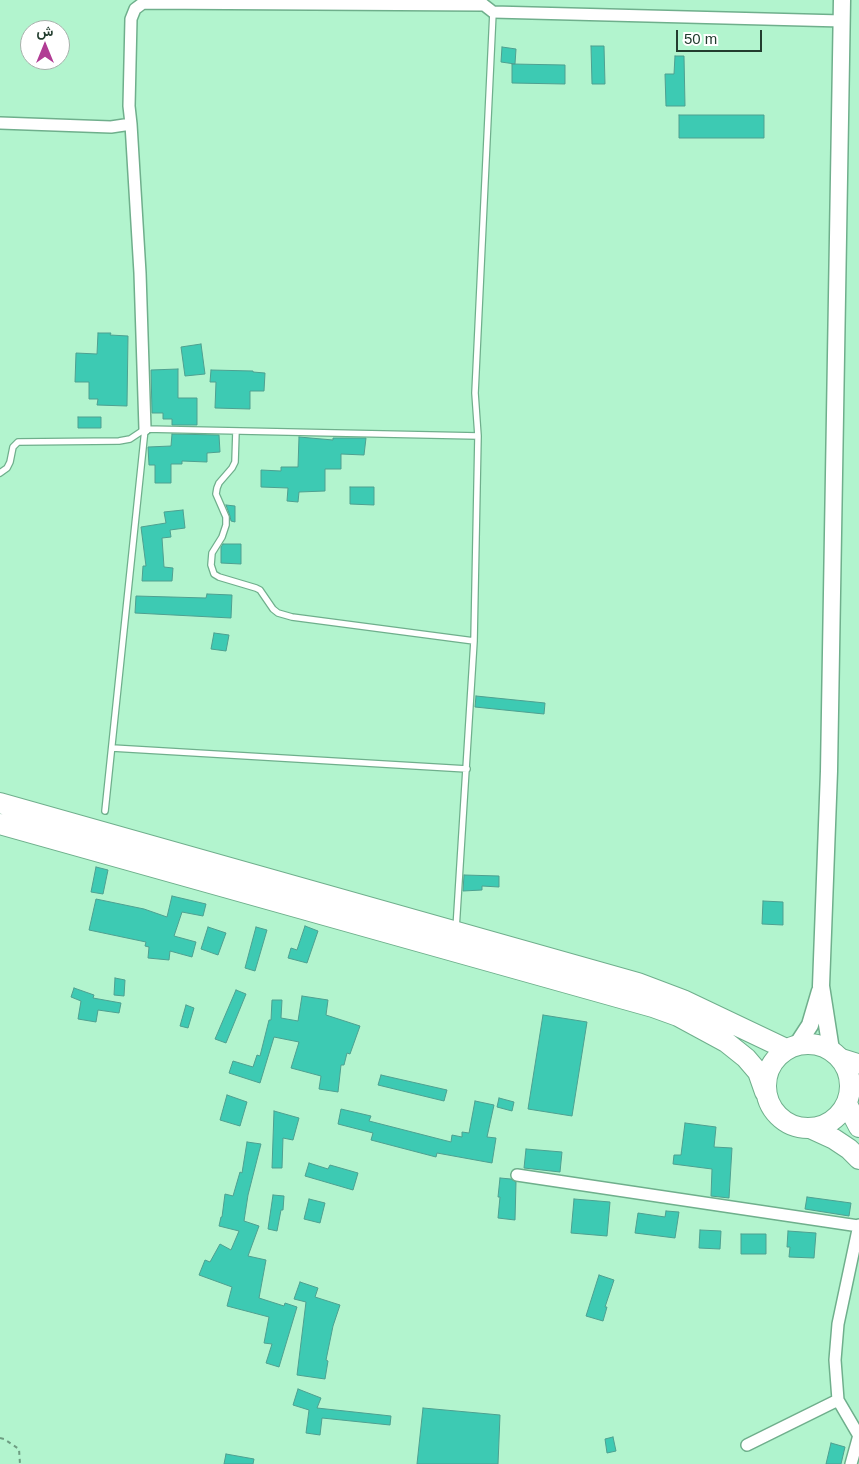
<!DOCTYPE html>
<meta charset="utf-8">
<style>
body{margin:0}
#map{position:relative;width:859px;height:1464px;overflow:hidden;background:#b2f4ce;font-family:Arial,Vazirmatn,sans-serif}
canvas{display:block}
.north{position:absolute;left:20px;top:20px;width:50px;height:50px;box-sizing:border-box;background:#fff;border:1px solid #a7b1ab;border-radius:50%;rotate:0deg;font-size:14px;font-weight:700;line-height:20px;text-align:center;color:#223c2e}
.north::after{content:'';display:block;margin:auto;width:18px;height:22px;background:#b13c94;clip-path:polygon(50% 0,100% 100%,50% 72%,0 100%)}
.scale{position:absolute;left:676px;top:30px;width:86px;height:22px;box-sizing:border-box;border:2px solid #223c2e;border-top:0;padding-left:6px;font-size:15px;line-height:18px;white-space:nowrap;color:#223c2e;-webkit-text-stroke:4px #fff;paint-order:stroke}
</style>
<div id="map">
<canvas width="859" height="1464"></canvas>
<div class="north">ش</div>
<div class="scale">50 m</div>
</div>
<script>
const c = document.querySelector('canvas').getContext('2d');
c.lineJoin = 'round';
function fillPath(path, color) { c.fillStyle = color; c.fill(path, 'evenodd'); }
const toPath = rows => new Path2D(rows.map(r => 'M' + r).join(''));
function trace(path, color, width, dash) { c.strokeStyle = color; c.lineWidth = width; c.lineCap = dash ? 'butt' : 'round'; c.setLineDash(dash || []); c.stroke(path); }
const building = toPath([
 [591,46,604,46,605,84,592,84,591,46],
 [502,47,516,49,515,64,501,62,502,47],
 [675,56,684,56,685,106,666,106,665,74,674,74,675,56],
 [512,64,565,65,565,84,512,83,512,64],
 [679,115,764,115,764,138,679,138,679,115],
 [98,333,111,333,110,335,128,336,127,406,97,405,98,399,89,399,89,382,75,382,76,353,97,354,98,333],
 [201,344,205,374,185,376,181,347,201,344],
 [178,369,178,398,197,398,197,425,172,425,172,419,163,419,163,413,152,413,151,370,178,369],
 [211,370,253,371,253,372,265,373,264,391,250,391,250,409,215,408,216,382,210,382,211,370],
 [78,417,101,417,101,428,78,428,78,417],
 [172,434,219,435,220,452,207,453,207,462,182,461,182,464,171,464,171,483,155,483,155,465,149,465,148,447,171,446,172,434],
 [299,437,333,440,333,438,366,438,364,455,341,454,341,469,325,469,325,491,299,492,298,502,287,501,288,488,261,487,261,470,281,471,281,467,298,467,299,437],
 [350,487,374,487,374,505,350,504,350,487],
 [226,505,235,506,235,522,231,521,230,516,226,505],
 [183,510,185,528,170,530,171,537,162,538,164,567,173,568,172,581,142,581,143,566,146,566,141,527,166,523,164,512,183,510],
 [223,544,241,544,241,564,221,563,221,547,223,544],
 [207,594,232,595,231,618,135,613,136,596,206,598,207,594],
 [214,633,229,635,226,651,211,649,214,633],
 [476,696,545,703,544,714,475,707,476,696],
 [96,867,108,870,103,894,91,892,96,867],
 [464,875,499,876,499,887,482,886,482,890,463,891,464,875],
 [172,896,206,904,203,916,182,912,174,936,196,942,192,957,170,951,169,960,148,958,149,947,145,946,146,942,89,930,96,899,144,909,167,917,172,896],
 [763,901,783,902,783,925,762,924,763,901],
 [305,926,318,931,307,963,288,958,291,948,297,950,305,926],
 [208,927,226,933,218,955,201,949,208,927],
 [256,927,267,930,255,971,245,968,256,927],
 [115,978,125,980,124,996,114,995,115,978],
 [74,988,94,995,93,998,121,1003,119,1013,98,1010,96,1022,78,1019,81,1001,71,997,74,988],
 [236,990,246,994,226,1043,215,1039,236,990],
 [302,996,328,1000,326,1015,360,1026,350,1054,347,1053,344,1065,341,1065,338,1092,319,1089,321,1076,291,1068,299,1042,274,1037,260,1083,229,1073,233,1061,253,1067,257,1055,260,1056,269,1020,271,1020,272,1000,282,1000,281,1018,298,1021,302,996],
 [186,1005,194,1008,188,1028,180,1026,186,1005],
 [543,1015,587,1022,572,1116,528,1109,543,1015],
 [381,1075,447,1090,444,1101,378,1085,381,1075],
 [227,1095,247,1102,240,1126,220,1120,227,1095],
 [499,1098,514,1102,512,1111,497,1107,499,1098],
 [475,1101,494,1105,487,1137,496,1138,492,1163,437,1153,436,1157,371,1140,373,1133,338,1124,341,1109,371,1116,369,1121,451,1142,452,1135,462,1137,462,1132,469,1133,475,1101],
 [274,1111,299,1118,293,1140,283,1138,282,1168,272,1168,274,1111],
 [685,1123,716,1127,714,1147,732,1148,729,1198,711,1196,712,1169,673,1164,674,1155,681,1155,685,1123],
 [247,1142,261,1144,248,1195,244,1221,259,1226,248,1256,266,1260,259,1298,284,1306,285,1303,297,1307,279,1367,266,1363,272,1344,264,1343,269,1317,227,1306,232,1287,199,1275,205,1260,210,1262,220,1244,231,1250,239,1231,219,1226,221,1217,222,1217,225,1194,233,1196,240,1172,242,1173,247,1142],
 [526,1149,562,1152,560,1172,524,1168,526,1149],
 [309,1163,328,1169,330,1165,358,1173,353,1190,305,1176,309,1163],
 [500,1178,511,1179,516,1182,515,1220,498,1218,500,1197,498,1197,500,1178],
 [273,1195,284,1196,283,1210,281,1210,277,1231,268,1229,273,1195],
 [807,1197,851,1203,849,1216,805,1209,807,1197],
 [309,1199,325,1203,320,1223,304,1219,309,1199],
 [574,1199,610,1202,607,1236,571,1233,574,1199],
 [666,1211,679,1212,675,1238,635,1233,638,1213,665,1217,666,1211],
 [700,1230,721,1231,720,1249,699,1248,700,1230],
 [788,1231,816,1233,814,1258,789,1257,790,1247,787,1247,788,1231],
 [741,1234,766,1234,766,1254,741,1254,741,1234],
 [599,1275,614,1280,605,1307,607,1307,603,1321,586,1316,599,1275],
 [300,1282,318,1288,315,1297,340,1305,333,1326,326,1360,328,1361,325,1379,297,1375,306,1302,294,1299,300,1282],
 [298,1389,321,1398,317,1408,391,1416,390,1425,322,1418,320,1435,306,1433,309,1410,293,1405,298,1389],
 [423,1408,500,1415,498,1464,417,1464,423,1408],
 [613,1437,616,1451,607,1453,605,1439,613,1437],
 [831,1443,845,1447,841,1464,826,1464,831,1443],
 [226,1454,254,1459,253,1464,224,1464,226,1454]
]);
const path = toPath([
 [0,1438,4,1439,19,1449,20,1464]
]);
const service = toPath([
 [236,431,235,462,232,468,219,483,217,488,216,494,226,517,226,525,222,537,212,553,211,565,214,574,219,577,256,588,260,590,273,609,278,613,292,617,474,641],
 [0,473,7,468,10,462,13,447,18,442,119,441,130,439,145,429],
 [112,748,467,769],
 [105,811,145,429,478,436,475,393,493,12],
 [456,929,474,641,478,436]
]);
const minor = toPath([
 [0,123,111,127,131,124,129,106,131,19,135,9,143,3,484,5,493,12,842,21],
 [131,124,140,273,145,429],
 [517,1175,859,1226],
 [859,1225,838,1324,835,1360,838,1400,859,1436],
 [747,1445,838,1400],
 [851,1464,859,1435]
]);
const secondary = toPath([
 [797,1045,810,1025,820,991],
 [831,1050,821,986,829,771,842,0]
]);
const primary = toPath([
 [840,1058,859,1064]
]);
const trunk = toPath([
 [0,803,638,983,683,1000,786,1049],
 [0,824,653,1007,678,1016,726,1042,746,1058,758,1072,765,1092],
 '766 1086a42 42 0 1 1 84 0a42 42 0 1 1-84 0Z',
 [847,1104,859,1127],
 [810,1128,834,1139,849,1149,859,1159]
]);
fillPath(building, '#3dcab3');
trace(building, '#4ea090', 1);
trace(service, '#6faf8c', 8);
trace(minor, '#6faf8c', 14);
trace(secondary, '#6faf8c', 19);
trace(primary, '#6faf8c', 21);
trace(trunk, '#6faf8c', 22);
trace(path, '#6e9d82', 2, [4, 4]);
trace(service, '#fff', 5.5);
trace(minor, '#fff', 11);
trace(secondary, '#fff', 16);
trace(primary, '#fff', 19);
trace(trunk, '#fff', 20);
</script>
